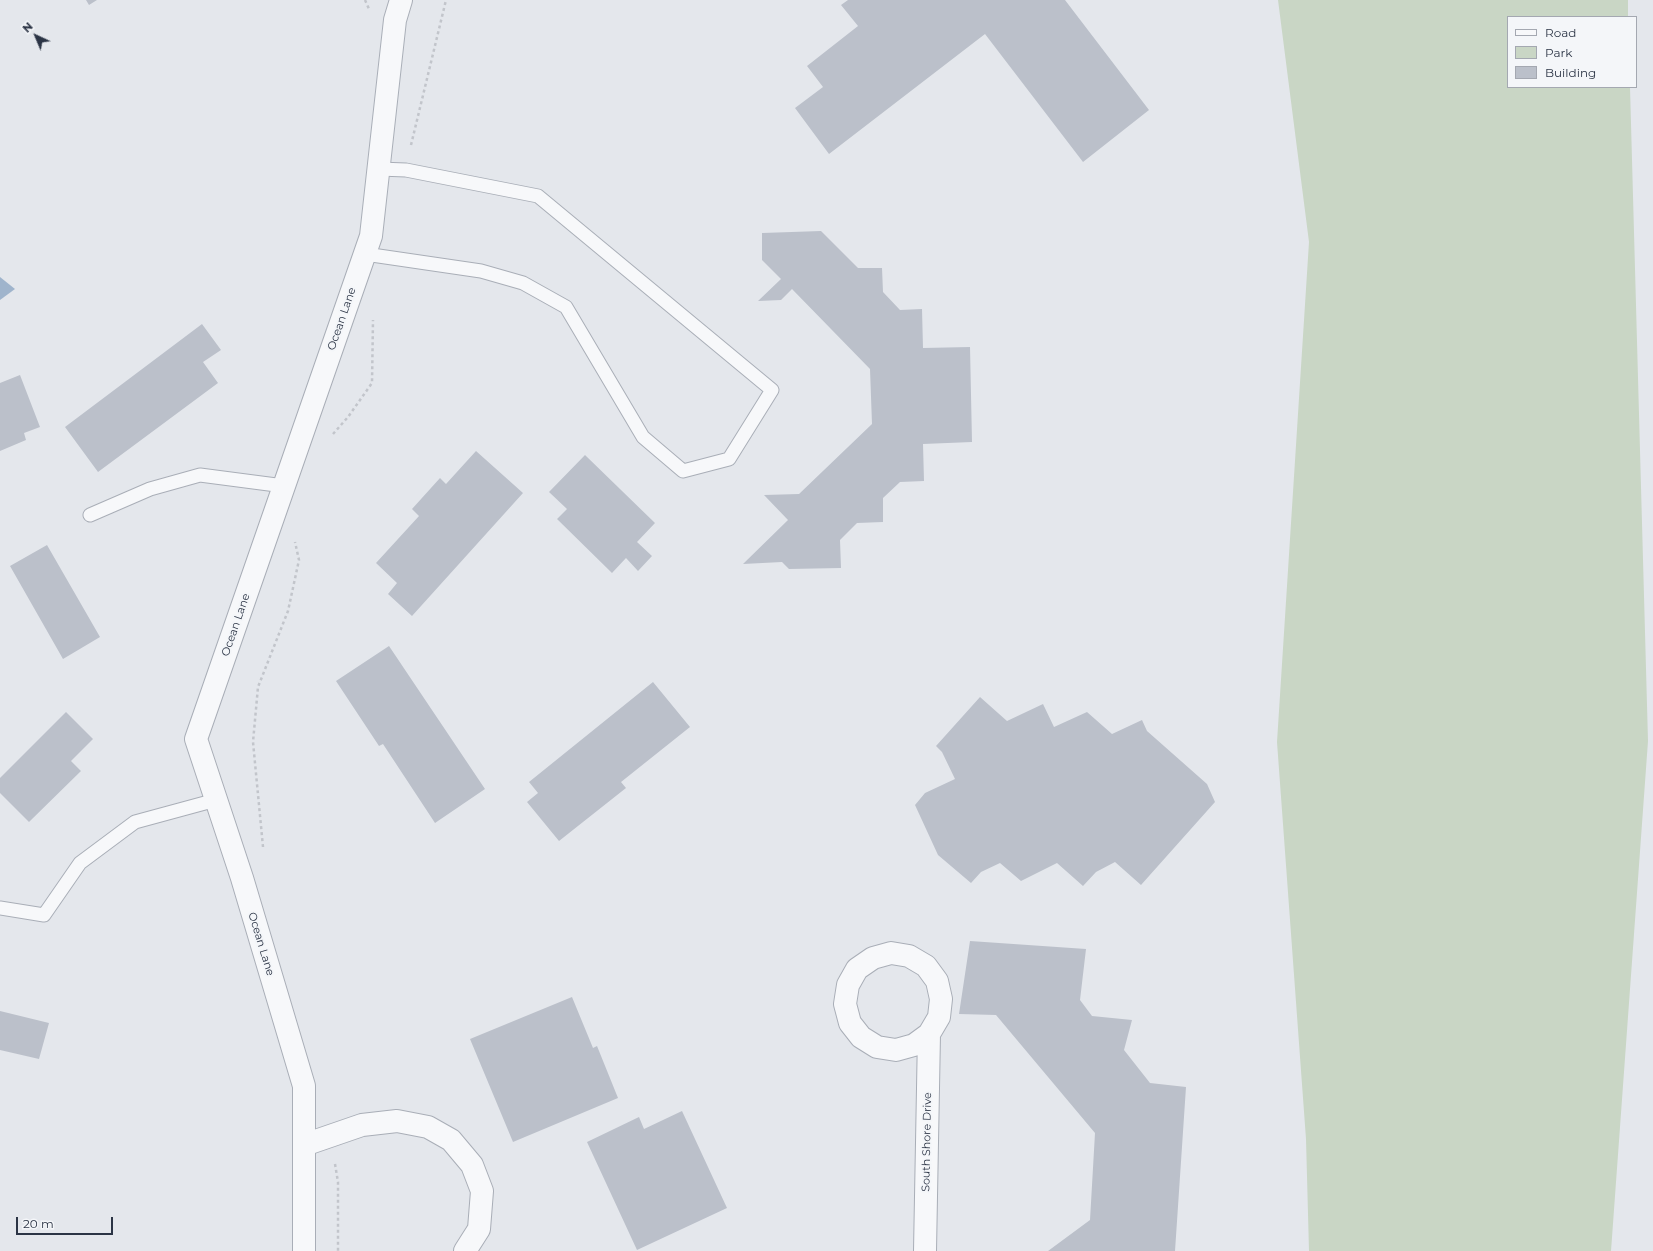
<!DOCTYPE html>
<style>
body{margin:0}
#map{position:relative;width:1653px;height:1251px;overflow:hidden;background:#e4e7ec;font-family:Montserrat,sans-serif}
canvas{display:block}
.legend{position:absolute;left:1507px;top:16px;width:130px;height:72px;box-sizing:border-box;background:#f4f6f9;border:1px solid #a4a8b1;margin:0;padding:5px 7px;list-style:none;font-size:12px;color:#2b3445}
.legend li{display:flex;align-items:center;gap:8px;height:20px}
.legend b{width:20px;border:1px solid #a4a8b1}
.north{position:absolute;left:16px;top:16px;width:40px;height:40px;-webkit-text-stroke:3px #f4f6f9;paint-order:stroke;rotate:316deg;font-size:11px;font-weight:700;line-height:16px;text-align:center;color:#2b3445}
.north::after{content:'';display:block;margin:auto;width:14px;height:18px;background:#2b3445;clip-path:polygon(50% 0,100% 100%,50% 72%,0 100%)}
.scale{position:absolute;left:16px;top:1217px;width:97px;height:18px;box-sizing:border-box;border:2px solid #2b3445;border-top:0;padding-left:5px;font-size:12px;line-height:14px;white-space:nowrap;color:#2b3445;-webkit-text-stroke:3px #f4f6f9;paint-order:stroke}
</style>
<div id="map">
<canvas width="1653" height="1251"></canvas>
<ul class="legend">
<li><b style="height:5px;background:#f7f8fa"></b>Road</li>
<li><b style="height:11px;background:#c9d6c5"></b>Park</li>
<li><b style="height:11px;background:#bbc0ca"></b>Building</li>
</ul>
<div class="north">N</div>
<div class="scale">20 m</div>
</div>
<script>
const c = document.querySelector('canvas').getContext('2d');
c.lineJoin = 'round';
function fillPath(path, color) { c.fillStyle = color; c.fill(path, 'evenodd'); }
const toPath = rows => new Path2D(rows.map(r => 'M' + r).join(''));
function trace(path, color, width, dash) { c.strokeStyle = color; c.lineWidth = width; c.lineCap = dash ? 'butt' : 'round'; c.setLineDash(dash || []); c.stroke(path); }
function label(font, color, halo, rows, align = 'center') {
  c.font = font + ' Montserrat,sans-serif'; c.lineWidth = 4; c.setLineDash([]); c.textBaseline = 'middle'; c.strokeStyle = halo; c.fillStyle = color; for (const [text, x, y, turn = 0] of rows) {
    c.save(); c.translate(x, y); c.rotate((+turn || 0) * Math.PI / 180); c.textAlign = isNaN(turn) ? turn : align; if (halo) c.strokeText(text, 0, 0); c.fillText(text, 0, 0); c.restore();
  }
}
const green = toPath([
 [1278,0,1628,0,1628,17,1508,17,1508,87,1630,87,1648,741,1611,1251,1309,1251,1306,1139,1277,742,1309,242]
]);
const water = toPath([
 [0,277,15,289,0,300]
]);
const building = toPath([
 [86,0,97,0,89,5],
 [848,0,1065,0,1149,110,1083,162,985,34,829,154,795,108,823,87,807,66,858,26,841,5],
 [821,231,858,268,882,268,883,292,900,310,922,309,923,348,970,347,972,442,923,444,924,481,900,482,883,498,883,522,857,523,840,540,841,568,789,569,782,562,743,564,788,520,764,495,799,494,872,424,870,369,792,289,781,300,758,301,781,279,762,260,762,233],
 [202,324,221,350,203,362,218,383,98,472,65,427],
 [20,375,40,427,24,433,26,440,0,451,0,383],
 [476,451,523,493,412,616,388,594,397,583,376,563,419,516,412,509,440,478,446,484],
 [585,455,655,523,637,542,652,556,638,571,626,558,612,573,557,519,567,509,549,492],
 [47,545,100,637,63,659,10,566],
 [389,646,485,789,435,823,383,744,379,746,336,681],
 [653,682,690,727,621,782,626,788,559,841,527,802,538,793,529,782],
 [980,697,1007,721,1043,704,1054,727,1087,712,1112,734,1142,720,1147,731,1207,784,1215,802,1141,885,1115,862,1096,872,1083,886,1057,863,1021,881,1000,863,981,872,971,883,938,855,915,805,925,793,955,779,942,752,936,746],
 [66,712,93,739,71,761,81,771,29,822,0,793,0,778],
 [970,941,1086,949,1080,1000,1092,1016,1132,1020,1124,1050,1150,1083,1186,1087,1175,1251,1048,1251,1090,1220,1095,1133,996,1015,959,1014],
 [572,997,593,1048,597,1046,618,1098,513,1142,470,1039],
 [0,1011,49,1023,39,1059,0,1050],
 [682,1111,727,1208,637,1250,587,1142,639,1117,644,1129]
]);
const path = toPath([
 [365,0,369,9],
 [411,145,446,0],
 [333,434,348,417,372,383,373,320],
 [263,847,253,742,258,687,288,611,299,560,295,542],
 [335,1164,338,1182,338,1251]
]);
const lane = toPath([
 [365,254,481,271,523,283,566,307,643,437,683,471,729,459,772,390,538,196,406,170,379,169],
 [90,515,150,489,200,475,284,486],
 [0,908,44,915,80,863,135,822,216,800]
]);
const street = toPath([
 [304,1145,362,1125,397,1121,428,1127,451,1140,472,1165,482,1191,479,1229,465,1251],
 [304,1251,304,1086,242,878,196,739,371,236,395,20,401,0],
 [925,1251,929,1034,939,1017,941,999,937,981,926,966,909,956,891,953,873,958,857,969,848,985,845,1004,850,1023,861,1037,877,1047,896,1050,914,1045,929,1034]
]);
const streetNames = [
 ["Ocean Lane",342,319,-71],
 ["Ocean Lane",236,625,-71],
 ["Ocean Lane",261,944,73],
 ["South Shore Drive",927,1142,-89]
];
fillPath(green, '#c9d6c5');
fillPath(water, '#9fb4cc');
fillPath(building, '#bbc0ca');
trace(lane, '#a9aeb7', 15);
trace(street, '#a9aeb7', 24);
trace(path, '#c2c5cb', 2.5, [3, 3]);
trace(lane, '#f7f8fa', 13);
trace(street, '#f7f8fa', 22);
label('11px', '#2b3445', '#f4f6f9', streetNames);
</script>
